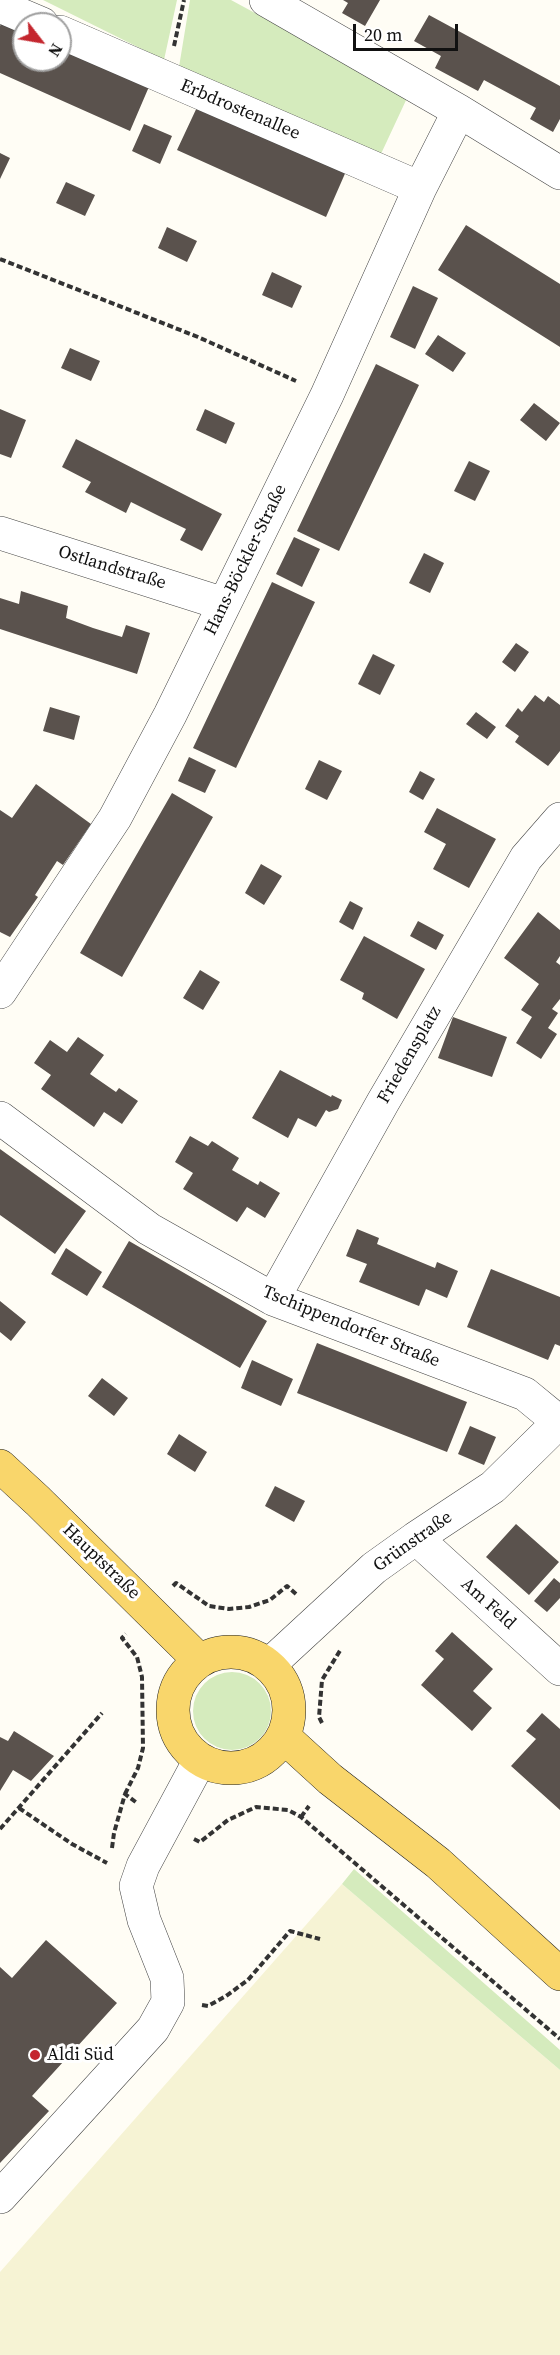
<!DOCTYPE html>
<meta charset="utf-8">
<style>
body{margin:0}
#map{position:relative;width:560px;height:2355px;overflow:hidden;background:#fffdf5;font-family:"Source Serif 4",serif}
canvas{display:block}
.north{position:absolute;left:12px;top:12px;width:60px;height:60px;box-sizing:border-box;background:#fff;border:2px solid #a0a0a0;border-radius:50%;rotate:121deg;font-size:16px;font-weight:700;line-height:24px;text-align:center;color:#111}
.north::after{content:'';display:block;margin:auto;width:21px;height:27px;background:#c4262e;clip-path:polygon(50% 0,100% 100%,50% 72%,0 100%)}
.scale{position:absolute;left:353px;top:24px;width:105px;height:27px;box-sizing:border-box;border:3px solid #111;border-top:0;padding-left:8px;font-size:18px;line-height:21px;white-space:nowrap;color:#111;-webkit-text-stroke:4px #fff;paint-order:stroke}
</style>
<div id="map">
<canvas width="560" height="2355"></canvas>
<div class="north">N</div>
<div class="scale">20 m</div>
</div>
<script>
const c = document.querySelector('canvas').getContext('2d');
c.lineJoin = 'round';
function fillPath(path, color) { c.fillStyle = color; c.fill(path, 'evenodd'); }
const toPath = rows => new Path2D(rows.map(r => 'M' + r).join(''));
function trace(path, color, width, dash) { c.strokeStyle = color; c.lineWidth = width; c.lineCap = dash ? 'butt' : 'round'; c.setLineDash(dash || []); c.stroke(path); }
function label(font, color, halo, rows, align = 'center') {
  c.font = font + ' "Source Serif 4",serif'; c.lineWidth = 6; c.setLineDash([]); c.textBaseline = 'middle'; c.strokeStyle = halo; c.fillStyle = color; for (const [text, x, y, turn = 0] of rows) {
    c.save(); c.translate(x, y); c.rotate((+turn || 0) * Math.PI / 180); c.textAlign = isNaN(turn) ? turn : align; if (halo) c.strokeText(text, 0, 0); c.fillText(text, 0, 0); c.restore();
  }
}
const farmland = toPath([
 [342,1884,560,2070,560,2355,0,2355,0,2272]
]);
const green = toPath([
 [43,0,177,0,164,60],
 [190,0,231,0,408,96,380,156,179,67],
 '193 1711a39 39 0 1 1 78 0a39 39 0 1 1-78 0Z',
 [354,1869,560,2050,560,2070,342,1884]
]);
const building = toPath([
 [343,0,380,0,365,26,342,13,348,3],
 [429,15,560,86,560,119,553,132,530,119,536,108,484,80,478,91,435,68,441,56,414,41],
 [4,17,24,25,24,60,60,60,60,41,151,82,130,131,0,73,0,26],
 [199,103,347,169,326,217,177,150],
 [144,124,172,136,160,164,132,151],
 [0,153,10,158,0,179],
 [66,182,95,195,85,216,56,203],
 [466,225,560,284,560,347,438,270],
 [167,227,197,241,187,262,158,248],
 [272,272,302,286,292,308,262,295],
 [413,286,438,298,415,349,390,337],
 [438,335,466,353,453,372,425,354],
 [70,348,100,361,91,381,61,368],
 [376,364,419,385,339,551,297,531],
 [534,403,560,423,546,441,520,420],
 [0,409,26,420,11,458,0,454],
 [205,409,235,423,226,444,196,430],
 [76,439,222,514,202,551,180,540,186,529,159,516,131,502,126,513,85,492,91,482,62,467],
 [469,461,490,471,475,501,454,491],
 [294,537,320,549,302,587,276,574],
 [424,553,444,563,430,593,409,583],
 [272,582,315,602,236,768,193,748],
 [21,591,68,606,66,618,93,628,122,637,126,625,150,633,137,674,0,629,0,598,19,604],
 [516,643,529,652,515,672,502,662],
 [373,654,395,665,380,695,358,684],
 [535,695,544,702,548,696,560,705,560,751,548,766,515,742,519,736,505,726,518,708,522,712],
 [50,707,80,716,74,740,43,731],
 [476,712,496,727,487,739,466,724],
 [189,757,216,770,205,793,178,781],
 [319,760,342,771,327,800,305,789],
 [420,771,435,779,423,800,409,792],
 [36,784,91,824,63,865,57,861,35,895,38,897,10,937,0,932,0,810,12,818],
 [172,793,213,817,122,977,80,953],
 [437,808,496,839,469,888,433,869,446,844,424,832],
 [261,864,282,876,264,905,245,893],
 [350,901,363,908,353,930,339,922],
 [538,912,560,930,560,956,556,962,560,965,560,999,552,1009,558,1013,548,1028,557,1034,541,1059,516,1043,532,1017,521,1010,539,984,504,958],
 [418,921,444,935,436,950,410,936],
 [364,936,425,969,397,1019,362,999,364,993,340,980],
 [200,970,220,982,203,1010,183,998],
 [453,1017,507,1037,492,1077,438,1058],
 [78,1037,104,1055,90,1074,116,1092,119,1088,138,1101,122,1124,104,1112,94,1127,41,1089,51,1075,34,1063,50,1040,67,1052],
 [280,1070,331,1097,332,1095,342,1100,338,1109,329,1112,326,1110,316,1127,298,1118,288,1138,252,1118],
 [190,1136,208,1146,212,1141,239,1158,232,1170,258,1185,260,1181,280,1193,265,1218,247,1207,237,1222,183,1189,193,1173,175,1162],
 [0,1149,86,1211,55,1254,0,1215],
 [357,1229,379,1238,377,1244,435,1268,437,1262,458,1271,447,1298,426,1289,419,1306,359,1282,367,1264,346,1256],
 [129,1241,267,1321,240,1368,102,1287],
 [66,1248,102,1272,87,1296,51,1274],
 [491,1269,560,1297,560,1346,555,1344,548,1360,467,1327],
 [0,1301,26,1322,11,1341,0,1332],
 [317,1343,467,1402,447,1452,297,1393],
 [252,1360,293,1379,281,1406,241,1388],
 [102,1378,128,1398,114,1416,88,1396],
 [470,1426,496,1437,484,1465,458,1454],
 [179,1434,207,1452,195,1472,167,1454],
 [275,1486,305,1501,294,1522,265,1506],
 [516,1524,559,1562,529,1595,486,1557],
 [554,1578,560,1583,560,1598,547,1612,534,1601],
 [452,1632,493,1669,473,1691,492,1708,472,1731,421,1685,444,1659,435,1651],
 [542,1713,560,1729,560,1810,511,1766,536,1739,526,1731],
 [14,1731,54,1756,31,1781,13,1770,0,1791,0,1737,8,1741],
 [46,1940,117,2003,32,2096,49,2111,0,2163,0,1967,12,1978]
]);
const path = toPath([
 [174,46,184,0],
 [0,259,198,337,296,381],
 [173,1586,176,1583,209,1606,229,1609,249,1607,270,1600,287,1586,296,1594],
 [322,1723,319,1717,322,1680,341,1649],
 [125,1794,138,1768,143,1748,142,1677,137,1657,122,1638,126,1634],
 [19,1808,72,1844,107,1863],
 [301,1817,309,1806],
 [0,1829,102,1713],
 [194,1839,200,1842,228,1820,256,1807,288,1810,301,1817,560,2039],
 [112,1848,114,1833,125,1794,137,1803],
 [202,2005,208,2006,226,1996,248,1980,290,1931,320,1939]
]);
const minor = toPath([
 [266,0,459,111,560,173],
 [0,6,42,24],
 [60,32,420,188],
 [0,533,224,604],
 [0,992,115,818,170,715,327,395,420,188,459,111],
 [0,1118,149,1229,273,1299,525,1394,559,1422],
 [273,1299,383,1102,526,858,560,819],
 [416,1538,560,1669],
 [269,1665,374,1568,416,1538,493,1487,560,1421],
 [0,2197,153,2029,168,2002,167,1978,144,1920,136,1886,143,1866,200,1760]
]);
const major = toPath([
 [0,1466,38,1501,200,1661],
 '173 1710a58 58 0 1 1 116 0a58 58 0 1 1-116 0Z',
 [284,1737,330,1779,438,1863,560,1974]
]);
const markers = [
 [35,2055,6,"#c4262e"]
];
const streetNames = [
 ["Erbdrostenallee",240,110,23],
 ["Hans-Böckler-Straße",246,560,-64],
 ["Ostlandstraße",112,568,17],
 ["Friedensplatz",410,1055,-60],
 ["Tschippendorfer Straße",351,1327,22],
 ["Grünstraße",413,1542,-35],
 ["Hauptstraße",101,1562,44],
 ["Am Feld",488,1604,42]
];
const poiNames = [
 ["Aldi Süd",47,2055]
];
fillPath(farmland, '#f6f3d4');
fillPath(green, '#d5ebbd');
fillPath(building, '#5a524d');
trace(minor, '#444', 34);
trace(major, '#222', 34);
trace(path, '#333', 4, [6, 3]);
trace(minor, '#fff', 33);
trace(major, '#f9d66b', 33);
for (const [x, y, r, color] of markers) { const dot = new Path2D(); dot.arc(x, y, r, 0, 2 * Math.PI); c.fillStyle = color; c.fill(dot); trace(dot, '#fff', 2); }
label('18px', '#111', '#fff', streetNames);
label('18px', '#111', '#fff', poiNames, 'left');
</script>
